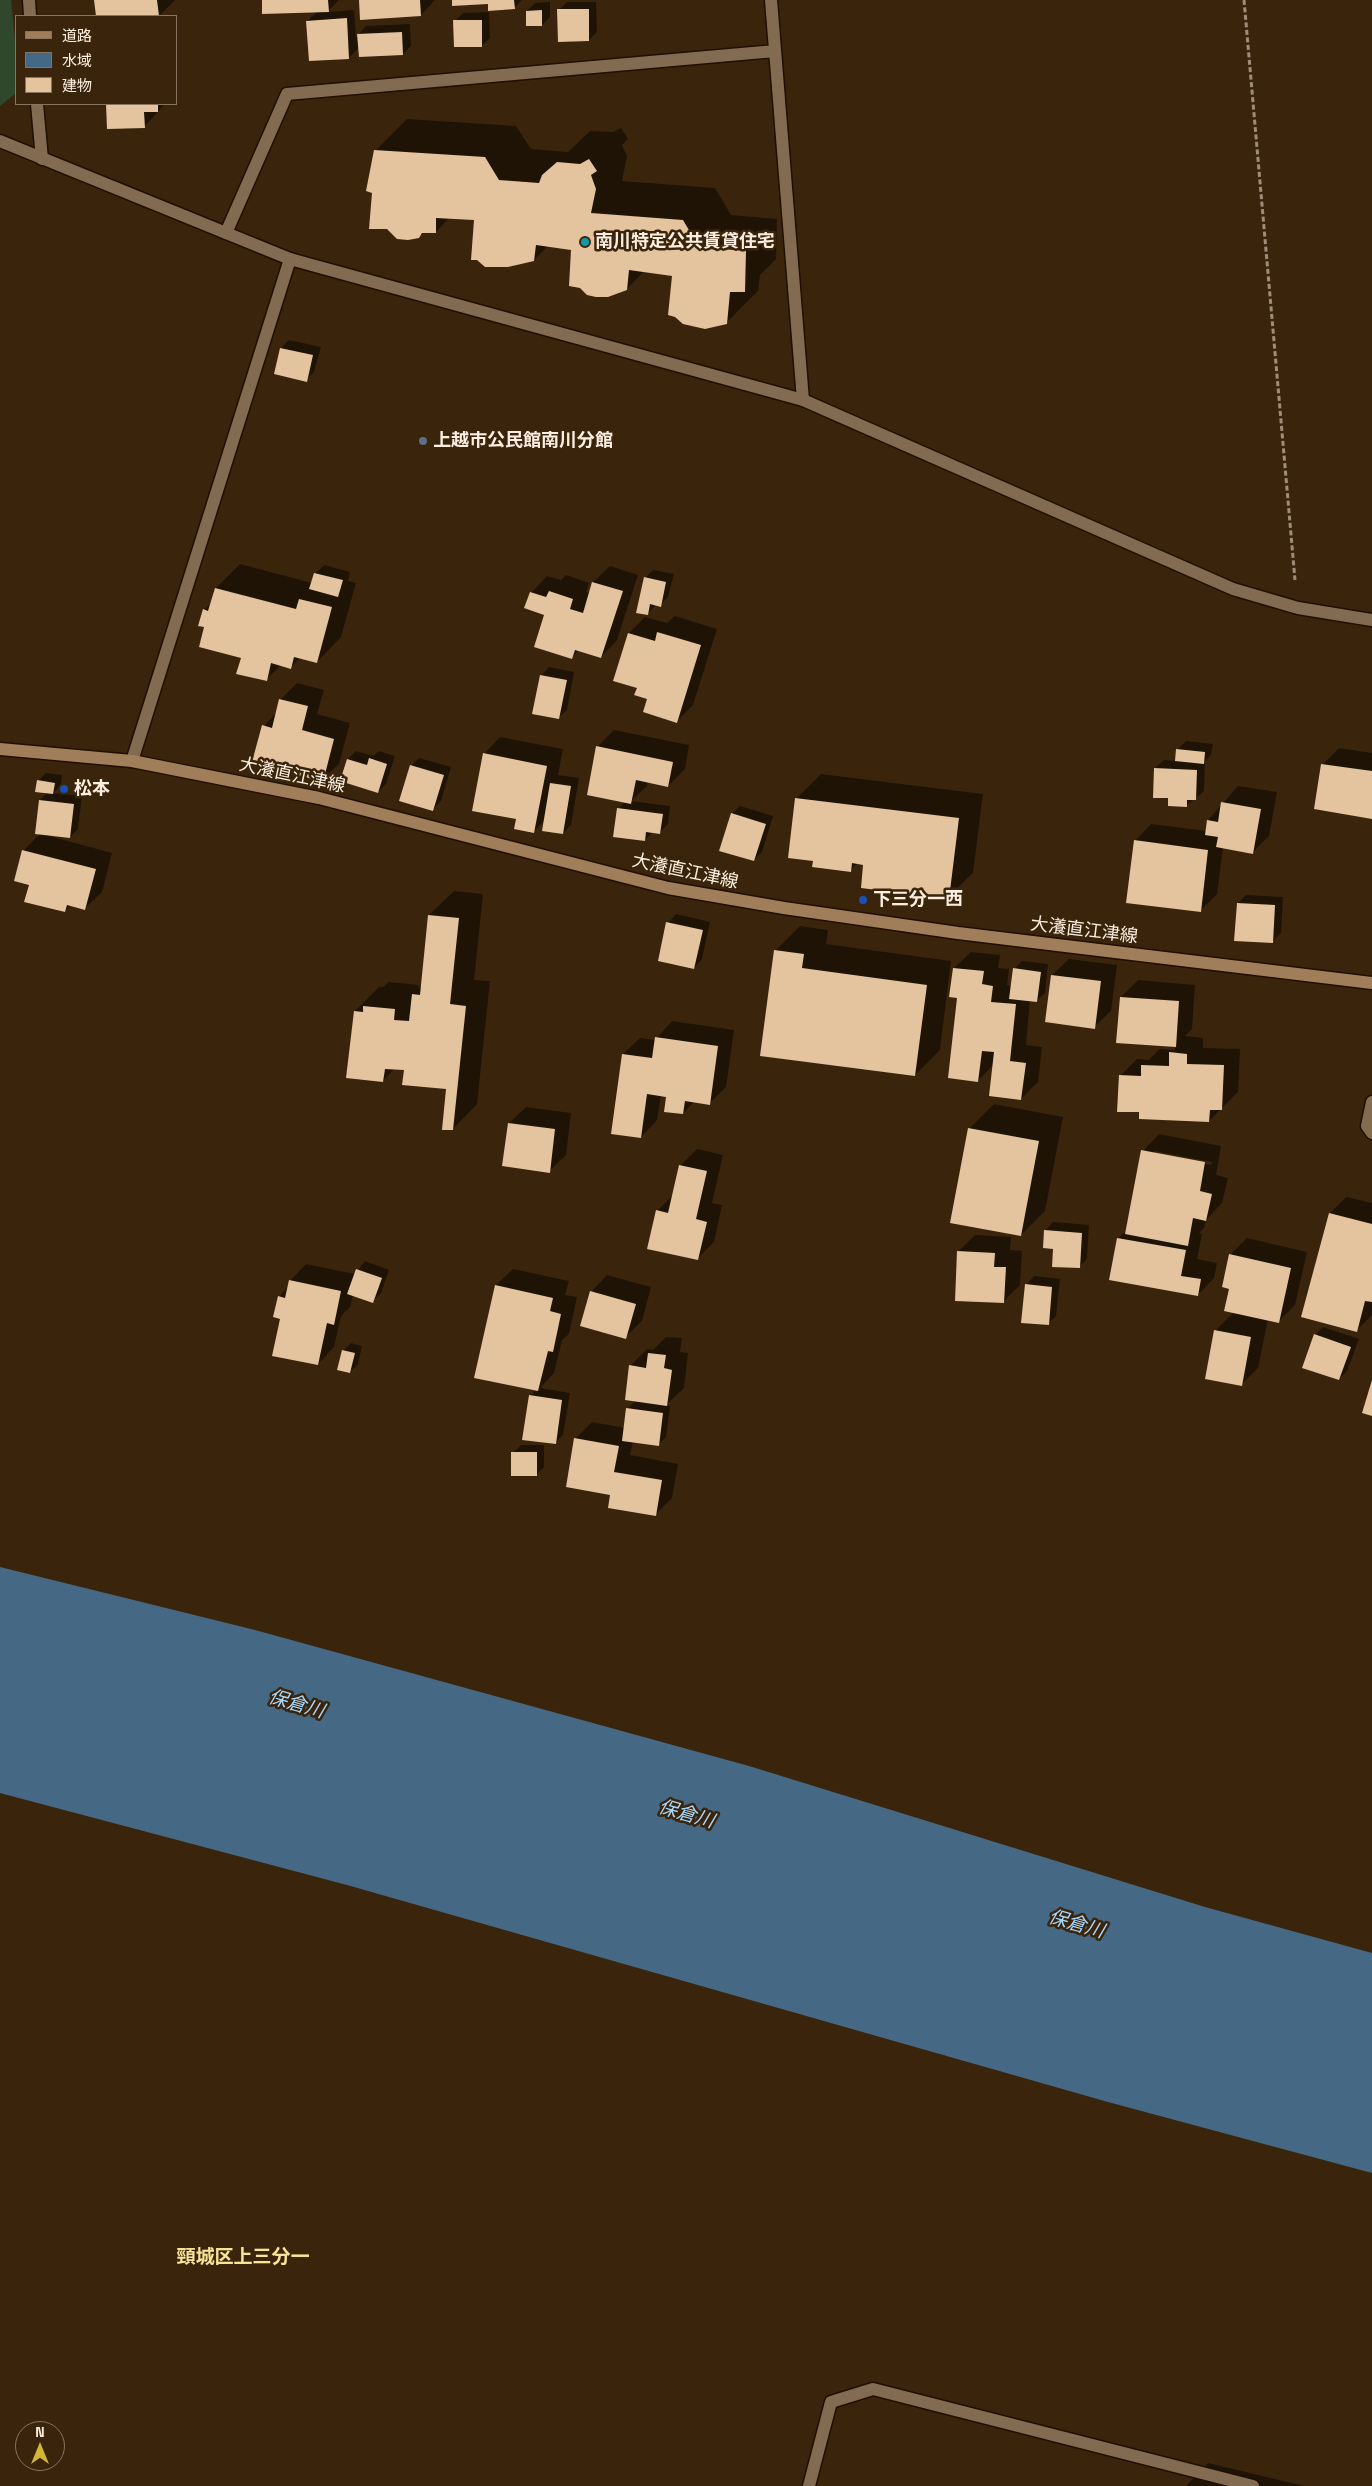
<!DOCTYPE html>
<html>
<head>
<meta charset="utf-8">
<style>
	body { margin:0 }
	#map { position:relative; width:1372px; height:2486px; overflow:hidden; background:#3a250c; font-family:"Space Grotesk","Noto Sans JP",sans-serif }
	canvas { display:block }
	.legend { position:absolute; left:15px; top:15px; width:162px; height:90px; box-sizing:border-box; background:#3a250c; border:1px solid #887561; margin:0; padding:6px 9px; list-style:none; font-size:15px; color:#fceee0 }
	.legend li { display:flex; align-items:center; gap:10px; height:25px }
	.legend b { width:25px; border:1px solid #887561 }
	.north { position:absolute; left:15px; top:2421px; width:50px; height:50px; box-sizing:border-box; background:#3a250c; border:1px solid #887561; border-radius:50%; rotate:0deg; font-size:14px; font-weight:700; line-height:20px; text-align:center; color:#fceee0 }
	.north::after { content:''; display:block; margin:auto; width:18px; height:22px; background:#d3b635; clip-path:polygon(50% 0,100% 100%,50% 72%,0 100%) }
</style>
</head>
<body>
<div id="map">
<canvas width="1372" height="2486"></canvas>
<ul class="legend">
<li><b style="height:6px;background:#a17e5a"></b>道路</li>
<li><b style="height:14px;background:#456985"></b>水域</li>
<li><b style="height:14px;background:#e4c39f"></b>建物</li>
</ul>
<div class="north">N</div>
</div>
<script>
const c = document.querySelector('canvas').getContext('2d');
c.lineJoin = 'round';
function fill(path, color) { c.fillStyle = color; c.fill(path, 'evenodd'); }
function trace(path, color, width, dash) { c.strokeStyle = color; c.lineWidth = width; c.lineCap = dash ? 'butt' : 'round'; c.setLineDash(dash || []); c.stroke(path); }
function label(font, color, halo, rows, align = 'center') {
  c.font = font + ' "Space Grotesk","Noto Sans JP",sans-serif'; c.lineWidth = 5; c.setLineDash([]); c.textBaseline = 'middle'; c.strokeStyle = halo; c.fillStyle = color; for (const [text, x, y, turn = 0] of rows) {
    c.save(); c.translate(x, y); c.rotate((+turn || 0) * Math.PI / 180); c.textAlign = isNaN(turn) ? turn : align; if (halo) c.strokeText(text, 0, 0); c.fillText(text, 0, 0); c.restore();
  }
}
fill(new Path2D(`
	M 0,0 L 11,0 L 16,50 L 16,93 L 0,106 Z`), '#2f472a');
fill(new Path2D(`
	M 0,1567 L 255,1630 L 749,1766 L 1205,1907 L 1372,1953 L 1372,2173 L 1108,2102 L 347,1885 L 0,1793 Z`), '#456985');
fill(new Path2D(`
	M 96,0 L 175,0 L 159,16 L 98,16 Z
	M 263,0 L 339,0 L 327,12 L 354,10 L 356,37 L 366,26 L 410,24 L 411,46 L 403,54 L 359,47 L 349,58 L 307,21 L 318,11 Z
	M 360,0 L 435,0 L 421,15 Z
	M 453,0 L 522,0 L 514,8 L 489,2 Z
	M 550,2 L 550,17 L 542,25 L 527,11 L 535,3 Z
	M 567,2 L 596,2 L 597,32 L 589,40 L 559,10 Z
	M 489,12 L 490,38 L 482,46 L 455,21 L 463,13 Z
	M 107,104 L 165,104 L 144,127 L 108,128 Z
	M 407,119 L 516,126 L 531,149 L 568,152 L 590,131 L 613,132 L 621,128 L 628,139 L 622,145 L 627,156 L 622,181 L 715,188 L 731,215 L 777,219 L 776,259 L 760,275 L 758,291 L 726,323 L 673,274 L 644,271 L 627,289 L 572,249 L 548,246 L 534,260 L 476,219 L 450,217 L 436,232 L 424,232 L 418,237 L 375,151 Z
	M 289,340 L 321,347 L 314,372 L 306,380 L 281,348 Z
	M 240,564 L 312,583 L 316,573 L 324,565 L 350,572 L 348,581 L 356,583 L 341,637 L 317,662 L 301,657 L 291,667 L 281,665 L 266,680 L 206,626 L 204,610 L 212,602 L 216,588 Z
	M 610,566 L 638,575 L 617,640 L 601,657 L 579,650 L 572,657 L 531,593 L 547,576 L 561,580 L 566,575 L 589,583 L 586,592 L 590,593 L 593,582 Z
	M 653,570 L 674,574 L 668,597 L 660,605 L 656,604 L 648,614 L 645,578 Z
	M 675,616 L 717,629 L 693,705 L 677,721 L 639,687 L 615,680 L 629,633 L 645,617 L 667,623 Z
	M 549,667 L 574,672 L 567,710 L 558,718 L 541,676 Z
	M 297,683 L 324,690 L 317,714 L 350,723 L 339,764 L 322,780 L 264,726 L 277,712 L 281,699 Z
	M 614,730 L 689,745 L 685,769 L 668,786 L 648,782 L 647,786 L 631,801 L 670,806 L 668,824 L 660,832 L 653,832 L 645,840 L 618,809 L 626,801 L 597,747 Z
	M 500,737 L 563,749 L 558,775 L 579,778 L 571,825 L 563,833 L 545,820 L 533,832 L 518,818 L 484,754 Z
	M 1186,741 L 1213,744 L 1211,755 L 1205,761 L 1204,791 L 1186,806 L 1169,797 L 1155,768 L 1164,760 L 1177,761 L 1178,749 Z
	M 1339,748 L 1372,753 L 1372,817 L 1323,764 Z
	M 356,751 L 373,756 L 379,751 L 395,756 L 386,784 L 378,792 L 342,780 L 348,759 Z
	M 419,758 L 451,767 L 441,801 L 433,809 L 411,766 Z
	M 46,773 L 62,775 L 61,785 L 53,793 L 82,796 L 78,829 L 70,837 L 49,836 L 112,853 L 102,892 L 85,908 L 71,905 L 65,911 L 30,884 L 23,851 L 40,834 L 40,800 L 48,792 L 38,781 Z
	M 821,774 L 983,794 L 973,873 L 948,897 L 865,864 L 858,863 L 850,870 L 814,860 L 796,799 Z
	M 1238,786 L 1277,792 L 1269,836 L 1253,852 L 1223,847 L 1217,894 L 1200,911 L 1135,841 L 1151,824 L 1207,831 L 1208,820 Z
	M 740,806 L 773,816 L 762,852 L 754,860 L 732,814 Z
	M 454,891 L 483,894 L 474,980 L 490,981 L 477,1104 L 453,1129 L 447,1088 L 405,1069 L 395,1068 L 383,1081 L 355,1011 L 379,987 L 383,987 L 389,982 L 419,985 L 418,989 L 422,985 L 429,915 Z
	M 1246,895 L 1283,897 L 1281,933 L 1273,941 L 1238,903 Z
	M 676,914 L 710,922 L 702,959 L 694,968 L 668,923 Z
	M 800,926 L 828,930 L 826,944 L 951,961 L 940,1050 L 915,1075 L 775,951 Z
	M 971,952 L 1000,955 L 998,968 L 1009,969 L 1007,985 L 1012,986 L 1014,969 L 1022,961 L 1048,964 L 1045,993 L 1036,1001 L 1030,1000 L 1026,1045 L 1042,1047 L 1038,1082 L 1021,1099 L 993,1065 L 978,1081 L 958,997 L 954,968 Z
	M 1069,959 L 1117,965 L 1111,1011 L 1094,1027 L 1052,975 Z
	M 1138,980 L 1195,985 L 1192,1029 L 1185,1036 L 1203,1038 L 1203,1048 L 1240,1049 L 1238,1092 L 1209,1121 L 1141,1111 L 1120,1076 L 1137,1059 L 1149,1060 L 1159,1049 L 1174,1050 L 1177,1046 L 1117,1042 L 1121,997 Z
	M 672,1021 L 734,1030 L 726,1087 L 709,1104 L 694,1102 L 683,1113 L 668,1096 L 661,1095 L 657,1120 L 641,1137 L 623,1054 L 640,1038 L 655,1040 Z
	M 994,1104 L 1063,1117 L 1045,1211 L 1021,1235 L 969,1129 Z
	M 526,1107 L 571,1113 L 566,1155 L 549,1171 L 509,1123 Z
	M 1159,1134 L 1221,1146 L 1216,1175 L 1228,1178 L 1222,1203 L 1206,1220 L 1204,1228 L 1199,1233 L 1202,1234 L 1197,1259 L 1217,1263 L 1214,1278 L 1198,1295 L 1118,1238 L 1127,1230 L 1143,1151 ZM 1154,1151 L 1212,1162 L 1211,1165 L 1154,1154 Z
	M 697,1149 L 723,1155 L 712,1203 L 722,1205 L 714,1242 L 697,1259 L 657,1211 L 674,1194 L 680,1166 Z
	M 1346,1197 L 1372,1203 L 1372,1315 L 1357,1330 L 1330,1213 Z
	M 1053,1222 L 1089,1225 L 1087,1259 L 1079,1267 L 1054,1247 L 1045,1231 Z
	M 975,1235 L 1011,1237 L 1010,1250 L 1022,1251 L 1020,1285 L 1003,1302 L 958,1252 Z
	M 1247,1238 L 1307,1252 L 1295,1305 L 1278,1322 L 1268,1319 L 1258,1368 L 1242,1384 L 1207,1378 L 1216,1330 L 1234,1312 L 1230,1288 L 1230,1255 Z
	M 365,1261 L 389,1270 L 381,1293 L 373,1301 L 353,1295 L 350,1307 L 341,1316 L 334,1347 L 318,1364 L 281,1318 L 279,1297 L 288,1287 L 290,1281 L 306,1264 L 355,1274 Z
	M 513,1269 L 569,1281 L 565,1295 L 577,1297 L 569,1334 L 562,1340 L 554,1373 L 540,1388 L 570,1393 L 563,1435 L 555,1443 L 530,1396 L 536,1390 L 496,1285 Z
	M 607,1275 L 651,1287 L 642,1321 L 625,1337 L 591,1292 Z
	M 1034,1276 L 1060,1279 L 1056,1316 L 1048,1324 L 1026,1285 Z
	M 1323,1327 L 1359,1339 L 1347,1371 L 1339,1379 L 1315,1335 Z
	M 666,1337 L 682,1338 L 680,1352 L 688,1353 L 684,1388 L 666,1405 L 670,1406 L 666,1437 L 658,1445 L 633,1441 L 630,1455 L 678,1464 L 672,1498 L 655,1515 L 612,1494 L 575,1439 L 592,1422 L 625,1428 L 627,1409 L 636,1400 L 630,1366 L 647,1349 L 653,1350 Z
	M 351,1343 L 362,1346 L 358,1364 L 350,1372 L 343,1351 Z
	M 521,1445 L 544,1445 L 544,1467 L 536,1475 L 513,1453 Z
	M 1208,2463 L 1304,2486 L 1186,2486 Z`), '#0007');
fill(new Path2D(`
	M 94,0 L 157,0 L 159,16 L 96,16 Z
	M 262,0 L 328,0 L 329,12 L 262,14 Z
	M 359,0 L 420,0 L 421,16 L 360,20 Z
	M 452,0 L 514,0 L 515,9 L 488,11 L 488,4 L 452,6 Z
	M 557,9 L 589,9 L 589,41 L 558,42 Z
	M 542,10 L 542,26 L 526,26 L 526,11 Z
	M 347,18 L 349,59 L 309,61 L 306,21 Z
	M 453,20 L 482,20 L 482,47 L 454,47 Z
	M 402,32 L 403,55 L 359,57 L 357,34 Z
	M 106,104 L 158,104 L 158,112 L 144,112 L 145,128 L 107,129 Z
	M 374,150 L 485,157 L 499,180 L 539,183 L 542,175 L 557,162 L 580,164 L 589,159 L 597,171 L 591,175 L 596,189 L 591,213 L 683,220 L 699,247 L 746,251 L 745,292 L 730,292 L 727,324 L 705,329 L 683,324 L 675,317 L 668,315 L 672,276 L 629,270 L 627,290 L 608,297 L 596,297 L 587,295 L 580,288 L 569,286 L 571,250 L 536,245 L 534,261 L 508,267 L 485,267 L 477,260 L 471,260 L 474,220 L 436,218 L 436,233 L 422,233 L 419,238 L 408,240 L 397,239 L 387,229 L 369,229 L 372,193 L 366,191 Z
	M 280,348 L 313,355 L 307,382 L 274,374 Z
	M 314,573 L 343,580 L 338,597 L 309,589 Z
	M 644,577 L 666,582 L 661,607 L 650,604 L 648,615 L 636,613 Z
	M 592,582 L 623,591 L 601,658 L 575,650 L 572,659 L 534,647 L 544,615 L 524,608 L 530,592 L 546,597 L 549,591 L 573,599 L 570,609 L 583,613 Z
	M 215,588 L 296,609 L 299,599 L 332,607 L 317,663 L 294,657 L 291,669 L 271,663 L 267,681 L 236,674 L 241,658 L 199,647 L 204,627 L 198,626 L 203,609 L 208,611 Z
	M 657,632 L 701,645 L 677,723 L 643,712 L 647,699 L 634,695 L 637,688 L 613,681 L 628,633 L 655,641 Z
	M 540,675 L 567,680 L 559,719 L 532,714 Z
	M 279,699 L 308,706 L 302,730 L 334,739 L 323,782 L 252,762 L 262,725 L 272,728 Z
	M 596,746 L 673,762 L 668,787 L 636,780 L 631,804 L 587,795 Z
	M 1176,749 L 1205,752 L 1204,764 L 1175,761 Z
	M 483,753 L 547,766 L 534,833 L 514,829 L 516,819 L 472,811 Z
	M 369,758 L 387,764 L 378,793 L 340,781 L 347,759 L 367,765 Z
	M 1321,764 L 1372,771 L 1372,819 L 1314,809 Z
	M 410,765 L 444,775 L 433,811 L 399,801 Z
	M 1154,768 L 1197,770 L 1196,800 L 1187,800 L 1187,807 L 1168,806 L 1168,798 L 1153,798 Z
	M 37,780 L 55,783 L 53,794 L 35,792 Z
	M 550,783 L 571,786 L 563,834 L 542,831 Z
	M 795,798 L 959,818 L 949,899 L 861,888 L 863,865 L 852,863 L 851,872 L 812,867 L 813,861 L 788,858 Z
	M 39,800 L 74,804 L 70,838 L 35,834 Z
	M 1221,802 L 1261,809 L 1253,854 L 1216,847 L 1218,837 L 1205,835 L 1207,820 L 1218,822 Z
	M 617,808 L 663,814 L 660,834 L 646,832 L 645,841 L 613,837 Z
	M 731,813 L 766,824 L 754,861 L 719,851 Z
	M 1134,840 L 1208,850 L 1201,912 L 1126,903 Z
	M 22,850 L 96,869 L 85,910 L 67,905 L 65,912 L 24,902 L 29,885 L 14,881 Z
	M 1237,903 L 1275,905 L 1273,943 L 1234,941 Z
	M 428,915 L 459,918 L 450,1004 L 466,1006 L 453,1130 L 442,1130 L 446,1089 L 402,1085 L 404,1070 L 385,1069 L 383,1082 L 346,1078 L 354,1011 L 363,1012 L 363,1006 L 395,1009 L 394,1020 L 409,1021 L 412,994 L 420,995 Z
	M 666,922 L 703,930 L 694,969 L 658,961 Z
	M 774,950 L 804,954 L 802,968 L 927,985 L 915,1076 L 760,1056 Z
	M 953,968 L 984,971 L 982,984 L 993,986 L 991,1002 L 1016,1004 L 1010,1061 L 1026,1063 L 1021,1100 L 989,1096 L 994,1052 L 982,1051 L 978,1082 L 948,1078 L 957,998 L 949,997 Z
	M 1013,968 L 1041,972 L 1037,1002 L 1009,999 Z
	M 1051,975 L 1101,981 L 1095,1029 L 1045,1022 Z
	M 1120,997 L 1179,1001 L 1176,1047 L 1116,1043 Z
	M 655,1037 L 718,1046 L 710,1105 L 685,1101 L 683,1114 L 664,1112 L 666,1097 L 647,1094 L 641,1138 L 611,1134 L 622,1054 L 652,1058 Z
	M 1169,1052 L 1187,1054 L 1187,1064 L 1224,1065 L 1222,1110 L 1210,1110 L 1209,1122 L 1139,1119 L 1139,1112 L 1117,1112 L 1119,1075 L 1141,1076 L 1141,1065 L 1169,1066 Z
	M 508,1123 L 555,1129 L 550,1173 L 502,1166 Z
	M 968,1128 L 1039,1141 L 1021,1236 L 950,1223 Z
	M 1141,1150 L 1205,1162 L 1200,1191 L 1212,1194 L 1206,1221 L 1193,1218 L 1188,1246 L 1125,1234 Z
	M 679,1165 L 707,1171 L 696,1219 L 707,1222 L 698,1260 L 647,1249 L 656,1210 L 668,1213 Z
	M 1329,1213 L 1372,1224 L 1372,1302 L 1365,1301 L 1357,1332 L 1301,1317 Z
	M 1044,1230 L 1082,1233 L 1080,1268 L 1052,1267 L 1053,1249 L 1043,1248 Z
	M 1117,1238 L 1186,1250 L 1181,1276 L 1201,1279 L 1198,1296 L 1109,1280 Z
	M 957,1251 L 995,1253 L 994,1267 L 1006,1267 L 1004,1303 L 955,1301 Z
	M 1229,1254 L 1291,1268 L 1279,1323 L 1224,1311 L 1229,1289 L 1222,1287 Z
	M 356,1269 L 382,1278 L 373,1303 L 347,1294 Z
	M 289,1280 L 341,1291 L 334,1325 L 327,1323 L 318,1365 L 272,1356 L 280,1319 L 273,1317 L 278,1296 L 285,1298 Z
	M 1025,1284 L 1052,1287 L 1049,1325 L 1021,1323 Z
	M 495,1285 L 553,1298 L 550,1311 L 561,1314 L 553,1352 L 548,1351 L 538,1391 L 474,1378 Z
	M 590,1291 L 636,1304 L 626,1339 L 580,1326 Z
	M 1214,1330 L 1251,1337 L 1242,1386 L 1205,1379 Z
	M 1314,1334 L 1351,1347 L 1339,1380 L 1302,1368 Z
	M 342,1350 L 355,1353 L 350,1373 L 337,1370 Z
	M 648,1353 L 666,1355 L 664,1368 L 672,1370 L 667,1406 L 625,1400 L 629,1365 L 646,1368 Z
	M 1372,1380 L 1372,1416 L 1362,1413 Z
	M 529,1395 L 562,1400 L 556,1444 L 522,1440 Z
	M 626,1408 L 663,1413 L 659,1446 L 622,1441 Z
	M 574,1438 L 619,1446 L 614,1472 L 662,1480 L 656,1516 L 608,1508 L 610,1495 L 566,1487 Z
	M 511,1452 L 537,1452 L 537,1476 L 511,1476 Z`), '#e4c39f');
const minor = new Path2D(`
	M 29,0 L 30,16
	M 771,0 L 803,400
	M 37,104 L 42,159
	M 226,233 L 287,94 L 775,51
	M 132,761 L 290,259
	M 1372,1102 L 1367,1126 L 1372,1133
	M 809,2486 L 831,2402 L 873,2389 L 1253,2486`);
const tertiary = new Path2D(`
	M 0,141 L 290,259 L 803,400 L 1233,589 L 1298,608 L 1372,620`);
const secondary = new Path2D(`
	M 0,749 L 132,761 L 319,798 L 668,888 L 784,908 L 958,933 L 1372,983`);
trace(minor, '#210e00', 15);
trace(tertiary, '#210e00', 15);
trace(secondary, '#210e00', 15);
trace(new Path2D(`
	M 1244,0 L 1295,580`), '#9f8d7a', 3, [5, 2.5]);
trace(minor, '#836b51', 12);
trace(tertiary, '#836b51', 12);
trace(secondary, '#a17e5a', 12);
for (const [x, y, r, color] of [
	[585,242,5,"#0f9aa8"],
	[423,441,5,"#5c6f8a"],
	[64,789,5,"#1a4fb4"],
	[863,900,5,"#1a4fb4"]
]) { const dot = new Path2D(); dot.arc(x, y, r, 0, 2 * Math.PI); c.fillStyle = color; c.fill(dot); trace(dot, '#3a250c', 2); }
label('bold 18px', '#fceee0', '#3a250c', [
	["南川特定公共賃貸住宅",595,242],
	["上越市公民館南川分館",433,441],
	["松本",74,789],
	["下三分一西",873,900]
], 'left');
label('18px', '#fceee0', '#3a250c', [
	["大瀁直江津線",292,776,12],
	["大瀁直江津線",685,872,12],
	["大瀁直江津線",1084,931,7]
]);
label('italic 19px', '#a7d8fd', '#3a250c', [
	["保倉川",296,1705,16],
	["保倉川",686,1815,16],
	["保倉川",1076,1925,16]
]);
label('bold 19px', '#f8e496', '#3a250c', [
	["頸城区上三分一",243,2258]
]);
</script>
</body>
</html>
